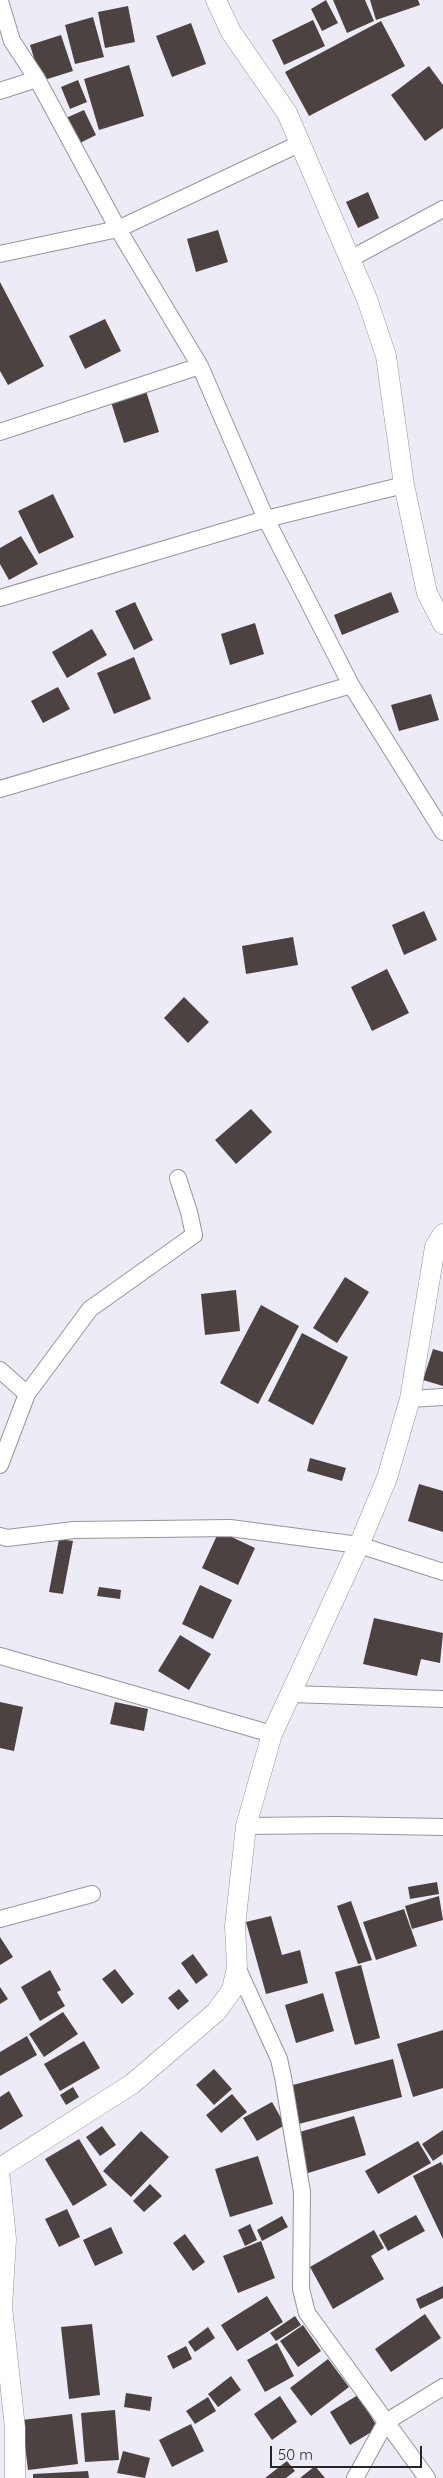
<!DOCTYPE html>
<html>
<head>
<meta charset="utf-8">
<style>
	body { margin:0 }
	#map { position:relative; width:443px; height:2478px; overflow:hidden; background:#edebf5; font-family:Quicksand,sans-serif }
	canvas { display:block }
	.scale { position:absolute; left:270px; top:2446px; width:152px; height:22px; box-sizing:border-box; border:2px solid #262529; border-top:0; padding-left:6px; font-size:15px; line-height:18px; white-space:nowrap; color:#262529; -webkit-text-stroke:4px #edebf5; paint-order:stroke }
</style>
</head>
<body>
<div id="map">
<canvas width="443" height="2478"></canvas>
<div class="scale">50 m</div>
</div>
<script>
const c = document.querySelector('canvas').getContext('2d');
c.lineJoin = 'round';
function fill(path, color) { c.fillStyle = color; c.fill(path, 'evenodd'); }
function trace(path, color, width, dash) { c.strokeStyle = color; c.lineWidth = width; c.lineCap = dash ? 'butt' : 'round'; c.setLineDash(dash || []); c.stroke(path); }
fill(new Path2D(`
	M 326,0 L 338,23 L 322,31 L 311,9 Z
	M 333,0 L 365,0 L 374,21 L 347,33 Z
	M 370,0 L 418,0 L 420,5 L 376,20 Z
	M 128,6 L 135,42 L 105,48 L 98,12 Z
	M 93,17 L 104,57 L 75,64 L 65,25 Z
	M 313,20 L 325,46 L 284,65 L 272,40 Z
	M 381,21 L 405,66 L 309,116 L 285,72 Z
	M 191,23 L 206,64 L 172,77 L 156,36 Z
	M 61,35 L 73,71 L 41,81 L 30,45 Z
	M 129,65 L 144,116 L 99,130 L 84,79 Z
	M 429,66 L 443,85 L 443,128 L 425,141 L 391,95 Z
	M 78,80 L 87,102 L 70,109 L 61,87 Z
	M 84,110 L 96,135 L 70,148 L 57,122 Z
	M 368,192 L 379,218 L 358,228 L 346,202 Z
	M 218,230 L 228,262 L 196,272 L 187,239 Z
	M 0,282 L 44,366 L 8,385 L 0,371 Z
	M 105,319 L 121,351 L 85,369 L 69,336 Z
	M 146,391 L 159,432 L 124,443 L 111,402 Z
	M 53,494 L 74,537 L 39,554 L 18,511 Z
	M 21,536 L 38,564 L 9,580 L 0,564 L 0,548 Z
	M 391,592 L 399,612 L 342,635 L 334,615 Z
	M 135,602 L 153,640 L 134,650 L 115,611 Z
	M 255,623 L 264,654 L 230,665 L 221,634 Z
	M 92,629 L 107,655 L 67,678 L 52,652 Z
	M 134,657 L 151,699 L 114,714 L 97,673 Z
	M 58,687 L 70,709 L 43,723 L 31,701 Z
	M 431,694 L 439,720 L 399,731 L 391,705 Z
	M 424,911 L 437,940 L 404,955 L 392,925 Z
	M 293,937 L 298,965 L 246,974 L 242,946 Z
	M 387,969 L 409,1013 L 372,1031 L 351,987 Z
	M 184,997 L 209,1022 L 188,1043 L 164,1018 Z
	M 251,1109 L 272,1132 L 236,1164 L 215,1140 Z
	M 345,1277 L 369,1292 L 337,1343 L 313,1328 Z
	M 236,1290 L 240,1331 L 205,1335 L 201,1294 Z
	M 261,1305 L 299,1326 L 258,1404 L 220,1383 Z
	M 302,1333 L 348,1357 L 313,1425 L 268,1401 Z
	M 433,1349 L 443,1352 L 443,1386 L 423,1380 Z
	M 310,1458 L 346,1468 L 342,1481 L 307,1471 Z
	M 419,1484 L 443,1491 L 443,1532 L 408,1521 Z
	M 219,1531 L 255,1548 L 238,1585 L 202,1568 Z
	M 59,1539 L 73,1541 L 63,1594 L 49,1592 Z
	M 200,1585 L 232,1600 L 213,1639 L 182,1624 Z
	M 99,1587 L 121,1590 L 120,1599 L 97,1596 Z
	M 374,1618 L 443,1633 L 440,1663 L 421,1659 L 417,1676 L 363,1664 Z
	M 180,1635 L 211,1654 L 189,1690 L 158,1671 Z
	M 0,1702 L 23,1707 L 14,1751 L 0,1748 Z
	M 115,1702 L 148,1709 L 144,1731 L 110,1724 Z
	M 437,1882 L 439,1894 L 410,1899 L 408,1887 Z
	M 439,1896 L 443,1920 L 412,1929 L 405,1906 Z
	M 351,1901 L 372,1960 L 358,1964 L 337,1906 Z
	M 404,1909 L 417,1946 L 376,1960 L 363,1922 Z
	M 271,1916 L 282,1955 L 300,1950 L 308,1983 L 266,1994 L 246,1922 Z
	M 0,1937 L 13,1957 L 0,1965 Z
	M 193,1954 L 208,1975 L 196,1984 L 181,1963 Z
	M 361,1965 L 380,2038 L 355,2045 L 335,1972 Z
	M 115,1969 L 134,1994 L 122,2004 L 102,1979 Z
	M 50,1970 L 61,1990 L 57,1992 L 65,2006 L 40,2021 L 21,1987 Z
	M 0,1987 L 8,1999 L 0,2004 Z
	M 179,1989 L 189,2001 L 178,2010 L 168,1998 Z
	M 323,1993 L 334,2031 L 296,2043 L 285,2005 Z
	M 63,2012 L 78,2034 L 44,2057 L 29,2034 Z
	M 443,2030 L 443,2088 L 413,2097 L 397,2044 Z
	M 27,2036 L 37,2055 L 0,2076 L 0,2052 Z
	M 84,2041 L 100,2068 L 60,2091 L 44,2064 Z
	M 393,2059 L 402,2097 L 295,2125 L 285,2087 Z
	M 214,2069 L 232,2089 L 214,2105 L 196,2085 Z
	M 73,2087 L 79,2097 L 66,2105 L 60,2095 Z
	M 9,2091 L 23,2116 L 0,2130 L 0,2097 Z
	M 232,2094 L 247,2112 L 221,2133 L 206,2115 Z
	M 272,2102 L 285,2125 L 257,2141 L 243,2118 Z
	M 354,2116 L 366,2155 L 305,2174 L 293,2134 Z
	M 102,2126 L 116,2145 L 100,2156 L 86,2137 Z
	M 443,2130 L 443,2154 L 433,2161 L 422,2144 Z
	M 141,2131 L 169,2157 L 131,2197 L 103,2171 Z
	M 79,2139 L 107,2185 L 73,2206 L 45,2159 Z
	M 418,2141 L 431,2163 L 378,2194 L 365,2171 Z
	M 258,2156 L 273,2204 L 230,2217 L 215,2169 Z
	M 441,2162 L 443,2166 L 443,2239 L 413,2176 Z
	M 150,2184 L 162,2196 L 144,2212 L 133,2201 Z
	M 67,2209 L 80,2237 L 59,2247 L 45,2219 Z
	M 416,2215 L 425,2231 L 388,2251 L 379,2235 Z
	M 282,2216 L 288,2227 L 262,2241 L 257,2230 Z
	M 250,2224 L 257,2240 L 245,2246 L 238,2230 Z
	M 111,2227 L 123,2253 L 95,2266 L 83,2240 Z
	M 374,2230 L 384,2248 L 371,2256 L 384,2279 L 333,2309 L 310,2267 Z
	M 185,2234 L 205,2262 L 193,2271 L 173,2243 Z
	M 261,2241 L 275,2278 L 238,2293 L 223,2256 Z
	M 443,2286 L 443,2298 L 420,2309 L 416,2299 Z
	M 267,2296 L 283,2322 L 237,2351 L 221,2325 Z
	M 425,2314 L 441,2338 L 391,2372 L 375,2349 Z
	M 295,2316 L 301,2325 L 276,2341 L 270,2333 Z
	M 92,2324 L 100,2395 L 69,2399 L 61,2327 Z
	M 303,2325 L 321,2351 L 298,2367 L 280,2341 Z
	M 208,2327 L 215,2338 L 195,2352 L 188,2342 Z
	M 277,2343 L 294,2376 L 265,2392 L 247,2360 Z
	M 186,2346 L 192,2359 L 173,2369 L 167,2356 Z
	M 328,2359 L 349,2387 L 311,2416 L 290,2388 Z
	M 231,2376 L 241,2390 L 218,2407 L 208,2394 Z
	M 126,2393 L 152,2397 L 150,2411 L 124,2407 Z
	M 358,2395 L 378,2428 L 350,2445 L 330,2412 Z
	M 280,2396 L 297,2422 L 272,2440 L 254,2414 Z
	M 208,2397 L 216,2411 L 195,2424 L 186,2411 Z
	M 115,2410 L 119,2460 L 85,2462 L 81,2413 Z
	M 72,2414 L 78,2464 L 28,2470 L 22,2420 Z
	M 191,2424 L 204,2451 L 172,2467 L 159,2440 Z
	M 123,2451 L 150,2458 L 145,2478 L 117,2473 Z
	M 287,2461 L 295,2471 L 286,2478 L 265,2478 Z
	M 315,2466 L 325,2478 L 300,2478 Z
	M 88,2471 L 89,2478 L 33,2478 L 33,2474 Z`), '#4b4241');
const minor = new Path2D(`
	M 0,1 L 12,41 L 37,79 L 118,229 L 200,366 L 266,519 L 351,685 L 443,832
	M 0,91 L 37,79
	M 0,254 L 118,229 L 301,143
	M 350,259 L 443,209
	M 0,432 L 200,366
	M 0,598 L 266,519 L 404,485
	M 0,789 L 351,685
	M 0,1370 L 27,1394 L 0,1465
	M 27,1394 L 90,1309 L 194,1235 L 189,1212 L 178,1178
	M 410,1399 L 443,1397
	M 0,1536 L 7,1538 L 74,1530 L 230,1528 L 359,1545 L 443,1572
	M 0,1656 L 272,1734
	M 291,1694 L 443,1699
	M 246,1826 L 338,1825 L 443,1827
	M 0,1919 L 92,1894
	M 237,1967 L 279,2059 L 283,2077 L 302,2192 L 301,2289 L 307,2313 L 427,2478
	M 355,2478 L 386,2422 L 443,2387`);
const tertiary = new Path2D(`
	M 216,0 L 231,32 L 287,113 L 367,299 L 386,356 L 404,485 L 427,593 L 443,624
	M 0,2168 L 132,2084 L 216,2012 L 232,1990 L 237,1967 L 235,1926 L 246,1826 L 272,1734 L 359,1545 L 387,1478 L 410,1399 L 435,1247 L 443,1234
	M 0,2179 L 6,2239 L 2,2307 L 15,2428 L 15,2478`);
trace(minor, '#96949d', 18);
trace(tertiary, '#96949d', 21);
trace(minor, '#fff', 16);
trace(tertiary, '#fff', 20);
</script>
</body>
</html>
